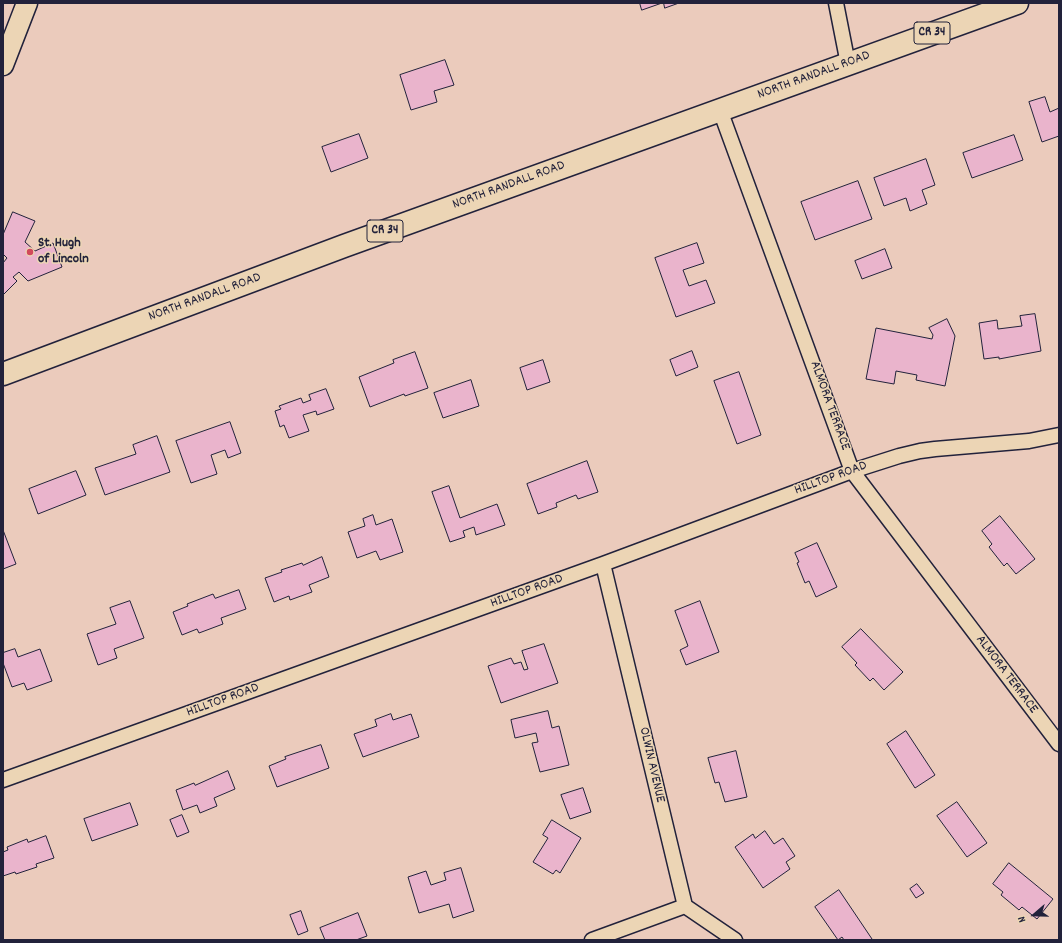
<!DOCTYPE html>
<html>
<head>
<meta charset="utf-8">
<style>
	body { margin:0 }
	#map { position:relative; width:1062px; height:943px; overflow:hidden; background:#ebcbbc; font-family:Dekko,sans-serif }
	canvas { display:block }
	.frame { position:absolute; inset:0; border:4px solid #22223b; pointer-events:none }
	.north { position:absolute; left:1014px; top:895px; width:40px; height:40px; -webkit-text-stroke:3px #ecd5b5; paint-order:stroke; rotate:250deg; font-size:11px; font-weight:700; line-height:16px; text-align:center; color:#22223b }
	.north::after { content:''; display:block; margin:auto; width:14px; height:18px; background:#22223b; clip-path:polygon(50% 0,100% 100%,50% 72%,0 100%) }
</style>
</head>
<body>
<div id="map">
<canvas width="1062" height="943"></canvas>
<div class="frame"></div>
<div class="north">N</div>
</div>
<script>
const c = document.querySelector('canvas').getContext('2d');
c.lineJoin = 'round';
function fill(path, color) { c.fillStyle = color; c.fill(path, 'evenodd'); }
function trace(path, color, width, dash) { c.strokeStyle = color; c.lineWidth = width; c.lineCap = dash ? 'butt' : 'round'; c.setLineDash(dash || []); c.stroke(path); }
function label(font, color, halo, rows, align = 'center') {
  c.font = font + ' Dekko,sans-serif'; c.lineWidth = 3; c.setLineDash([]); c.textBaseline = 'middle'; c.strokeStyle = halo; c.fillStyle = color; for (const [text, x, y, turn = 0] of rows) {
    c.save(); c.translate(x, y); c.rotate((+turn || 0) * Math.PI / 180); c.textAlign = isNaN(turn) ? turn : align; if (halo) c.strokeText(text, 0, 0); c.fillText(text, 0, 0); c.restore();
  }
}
const building = new Path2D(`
	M 640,3 L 662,3 L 642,10 Z
	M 664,3 L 679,3 L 665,8 Z
	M 445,60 L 454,85 L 434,91 L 437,102 L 411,110 L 400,75 Z
	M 1045,97 L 1050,112 L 1059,108 L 1059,136 L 1042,142 L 1029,102 Z
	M 359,134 L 368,158 L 331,172 L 322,147 Z
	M 1014,135 L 1023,160 L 972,178 L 963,153 Z
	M 926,159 L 935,185 L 922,190 L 927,204 L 910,211 L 906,198 L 884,206 L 874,178 Z
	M 858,181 L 872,219 L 815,240 L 801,202 Z
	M 13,212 L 35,221 L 25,242 L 35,251 L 53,243 L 62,267 L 28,281 L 19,272 L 13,277 L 17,281 L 3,295 L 3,263 L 7,258 L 3,254 L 3,235 Z
	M 697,243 L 704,263 L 683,270 L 689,286 L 706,280 L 715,303 L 676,317 L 655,258 Z
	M 885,249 L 892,268 L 862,279 L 855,261 Z
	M 1035,314 L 1041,351 L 999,359 L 999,357 L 984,359 L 979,323 L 997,320 L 998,329 L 1022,326 L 1020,316 Z
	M 947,319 L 955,336 L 945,386 L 916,380 L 917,375 L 896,371 L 894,384 L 866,379 L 876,328 L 932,339 L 933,335 L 929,328 Z
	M 692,351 L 698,367 L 676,376 L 670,360 Z
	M 415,352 L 428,388 L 405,396 L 404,394 L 370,407 L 359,377 L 394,363 L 393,360 Z
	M 543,360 L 550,382 L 527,390 L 520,368 Z
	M 739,372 L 761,435 L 737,444 L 714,381 Z
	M 471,380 L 479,406 L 443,418 L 434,393 Z
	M 326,389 L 334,409 L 317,415 L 316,411 L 303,415 L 309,431 L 289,438 L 284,425 L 280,427 L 275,411 L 281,409 L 279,406 L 301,398 L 303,403 L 311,400 L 309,395 Z
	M 230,422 L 241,453 L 228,458 L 225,450 L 211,455 L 217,474 L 191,483 L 176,441 Z
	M 157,436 L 170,472 L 105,495 L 95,468 L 136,454 L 133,445 Z
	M 587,461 L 598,492 L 578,499 L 576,495 L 556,503 L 557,507 L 538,514 L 527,484 Z
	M 76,471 L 86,495 L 38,514 L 29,489 Z
	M 449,486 L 460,518 L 497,504 L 505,525 L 476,535 L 474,527 L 463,531 L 465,537 L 450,542 L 432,492 Z
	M 373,515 L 376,525 L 392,519 L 403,552 L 380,560 L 376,551 L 357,558 L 348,532 L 365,526 L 363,519 Z
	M 1000,516 L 1035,559 L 1016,574 L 1007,563 L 1004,566 L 989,547 L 992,544 L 982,531 Z
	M 3,530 L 16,564 L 3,569 Z
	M 817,543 L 837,587 L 816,597 L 809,581 L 805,583 L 797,563 L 799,562 L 795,553 Z
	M 322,557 L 329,577 L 309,585 L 312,592 L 290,600 L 289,596 L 274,602 L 265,578 L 282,572 L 281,570 L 302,563 L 303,565 Z
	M 239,590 L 246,609 L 221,618 L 223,624 L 199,633 L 197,629 L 182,635 L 173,612 L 188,606 L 187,604 L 213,594 L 215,598 Z
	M 130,601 L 144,638 L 114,649 L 117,658 L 98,665 L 87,634 L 116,624 L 110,608 Z
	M 700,601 L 719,652 L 686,665 L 680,650 L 688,646 L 675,611 Z
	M 861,629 L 903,672 L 884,690 L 873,678 L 870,681 L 855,665 L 857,663 L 842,647 Z
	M 544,644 L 558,683 L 501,703 L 488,666 L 511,658 L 514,664 L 521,662 L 524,670 L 528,669 L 522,651 Z
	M 15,649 L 18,657 L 40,649 L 52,681 L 27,690 L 24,683 L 12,687 L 3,663 L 3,653 Z
	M 548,711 L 552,728 L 559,726 L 569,765 L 540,772 L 532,743 L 538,742 L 536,733 L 515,738 L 511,720 Z
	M 391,714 L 393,720 L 411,714 L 419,737 L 363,757 L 354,734 L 377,726 L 375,720 Z
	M 906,731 L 935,775 L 915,788 L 887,744 Z
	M 321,745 L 329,768 L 277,787 L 269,766 L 286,759 L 285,757 Z
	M 736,751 L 747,797 L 725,802 L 719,782 L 715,783 L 708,758 Z
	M 228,771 L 235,789 L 214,798 L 217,806 L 200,813 L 197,805 L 183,810 L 176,790 L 194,783 L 195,785 Z
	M 583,788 L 591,812 L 570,819 L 561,795 Z
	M 957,802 L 987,843 L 967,857 L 937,816 Z
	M 130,803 L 138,825 L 92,841 L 84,819 Z
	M 182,815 L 189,832 L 177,837 L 170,820 Z
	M 552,820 L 581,838 L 560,873 L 556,870 L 553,874 L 533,862 L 548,838 L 543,835 Z
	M 765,831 L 774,844 L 783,838 L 795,856 L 786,862 L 790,869 L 763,888 L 735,847 L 753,834 L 755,838 Z
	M 46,836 L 54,858 L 36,864 L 37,867 L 16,874 L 15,872 L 3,876 L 3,852 L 8,850 L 7,847 L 27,839 L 28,842 Z
	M 1009,863 L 1053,899 L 1037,919 L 1022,907 L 1019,910 L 1001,895 L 1003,892 L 993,884 Z
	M 461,868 L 474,911 L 453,918 L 449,904 L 419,913 L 408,877 L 426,871 L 431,885 L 446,880 L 444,873 Z
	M 917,884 L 924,893 L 916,898 L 910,889 Z
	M 839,890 L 872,939 L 871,940 L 844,940 L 842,937 L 838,940 L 815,907 Z
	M 301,911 L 308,931 L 298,935 L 290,915 Z
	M 358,913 L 367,936 L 356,940 L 325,940 L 320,928 Z`);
fill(building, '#eab4cc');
trace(building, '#22223b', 1);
const minor = new Path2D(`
	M 836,3 L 848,64
	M 720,110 L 852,471 L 1059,744
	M 603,564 L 685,906 L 735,940
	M 3,780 L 603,564 L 852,471 L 899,456 L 920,451 L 935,449 L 1029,441 L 1059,435
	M 592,940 L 685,906`);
const secondary = new Path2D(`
	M 3,65 L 27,3`);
const primary = new Path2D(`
	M 3,374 L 344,246 L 1017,3`);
trace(minor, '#22223b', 17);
trace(secondary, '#22223b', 23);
trace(primary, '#22223b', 25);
trace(minor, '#ecd5b5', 14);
trace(secondary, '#ecd5b5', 20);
trace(primary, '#ecd5b5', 22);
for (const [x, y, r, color] of [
	[30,252,4,"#d1495b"]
]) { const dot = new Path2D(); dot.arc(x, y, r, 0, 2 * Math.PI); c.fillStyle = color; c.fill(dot); trace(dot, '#ecd5b5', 1.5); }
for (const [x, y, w] of [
	[932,33,36],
	[385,231,36]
]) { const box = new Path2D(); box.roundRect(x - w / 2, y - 11, w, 22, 3); c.fillStyle = '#ecd5b5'; c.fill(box); trace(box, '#22223b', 1); }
label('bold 13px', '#22223b', null, [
	["CR 34",932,33],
	["CR 34",385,231]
]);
label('14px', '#22223b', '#ecd5b5', [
	["NORTH RANDALL ROAD",814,76,-20],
	["NORTH RANDALL ROAD",509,186,-20],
	["NORTH RANDALL ROAD",205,298,-20],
	["ALMORA TERRACE",829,406,70],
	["HILLTOP ROAD",831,479,-20],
	["HILLTOP ROAD",527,592,-20],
	["ALMORA TERRACE",1006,675,53],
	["HILLTOP ROAD",223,701,-20],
	["OLWIN AVENUE",651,765,77]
]);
label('bold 14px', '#22223b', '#ecd5b5', [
	["St. Hugh",38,244],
	["of Lincoln",38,260]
], 'left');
</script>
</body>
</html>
